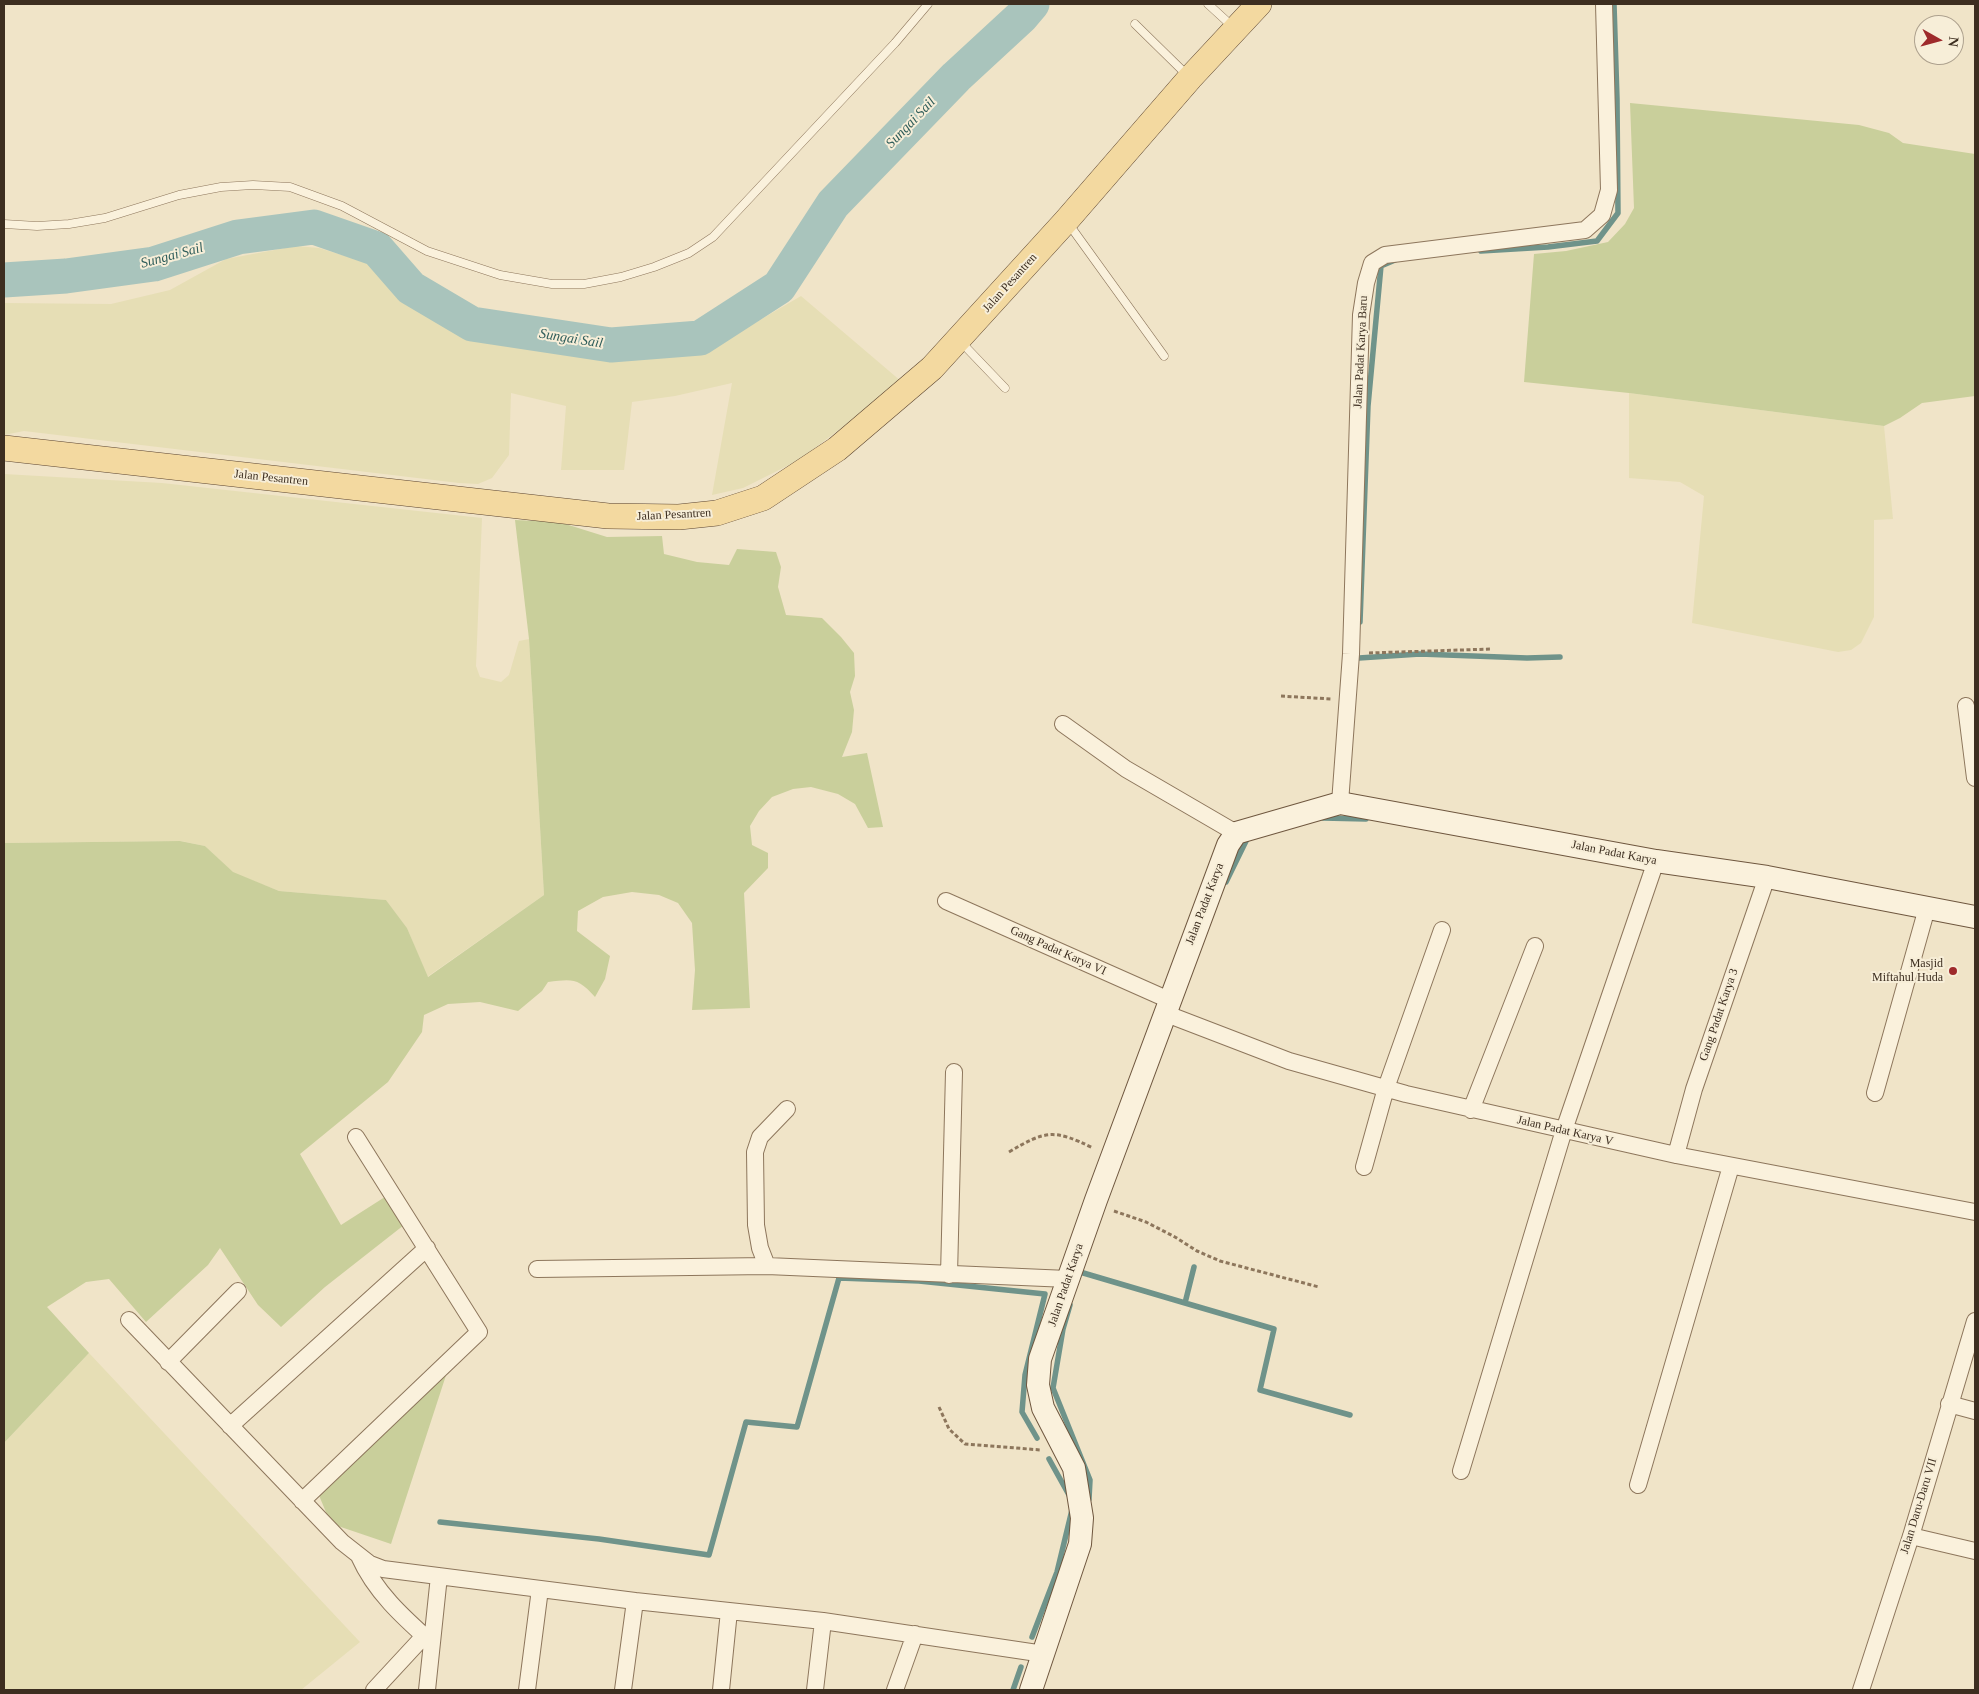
<!DOCTYPE html>
<html>
<head>
<meta charset="utf-8">
<style>
	body { margin:0 }
	#map { position:relative; width:1979px; height:1694px; overflow:hidden; background:#f0e4c8; font-family:"Times New Roman",serif }
	canvas { display:block }
	.frame { position:absolute; inset:0; border:5px solid #3d2e20; pointer-events:none }
	.north { position:absolute; left:1914px; top:15px; width:50px; height:50px; box-sizing:border-box; background:#f7eed8; border:1px solid #ada18e; border-radius:50%; rotate:97deg; font-size:14px; font-weight:700; line-height:20px; text-align:center; color:#3d2e20 }
	.north::after { content:''; display:block; margin:auto; width:18px; height:22px; background:#9e2a2b; clip-path:polygon(50% 0,100% 100%,50% 72%,0 100%) }
</style>
</head>
<body>
<div id="map">
<canvas width="1979" height="1694"></canvas>
<div class="frame"></div>
<div class="north">N</div>
</div>
<script>
const c = document.querySelector('canvas').getContext('2d');
c.lineJoin = 'round';
function fill(path, color) { c.fillStyle = color; c.fill(path, 'evenodd'); }
function trace(path, color, width, dash) { c.strokeStyle = color; c.lineWidth = width; c.lineCap = dash ? 'butt' : 'round'; c.setLineDash(dash || []); c.stroke(path); }
function label(font, color, halo, rows, align = 'center') {
  c.font = font + ' "Times New Roman",serif'; c.lineWidth = 4; c.setLineDash([]); c.textBaseline = 'middle'; c.strokeStyle = halo; c.fillStyle = color; for (const [text, x, y, turn = 0] of rows) {
    c.save(); c.translate(x, y); c.rotate((+turn || 0) * Math.PI / 180); c.textAlign = isNaN(turn) ? turn : align; if (halo) c.strokeText(text, 0, 0); c.fillText(text, 0, 0); c.restore();
  }
}
fill(new Path2D(`
	M 296,246 L 319,248 L 365,262 L 435,317 L 471,335 L 611,357 L 679,352 L 741,331 L 801,296 L 902,382 L 799,460 L 743,488 L 712,495 L 732,383 L 675,396 L 632,402 L 624,470 L 561,470 L 566,406 L 511,393 L 509,455 L 492,478 L 478,484 L 459,483 L 24,431 L 4,435 L 4,303 L 111,304 L 170,290 L 226,259 Z
	M 1629,393 L 1884,426 L 1893,519 L 1874,520 L 1874,617 L 1861,643 L 1851,650 L 1838,652 L 1692,623 L 1704,496 L 1680,482 L 1629,478 Z
	M 4,474 L 162,483 L 482,518 L 476,666 L 480,677 L 501,682 L 509,675 L 519,641 L 529,639 L 544,895 L 427,977 L 407,928 L 386,900 L 279,891 L 233,873 L 205,846 L 181,841 L 4,843 Z
	M 89,1353 L 360,1642 L 301,1690 L 4,1690 L 4,1443 Z`), '#e6deb5');
fill(new Path2D(`
	M 1630,103 L 1859,125 L 1889,133 L 1903,143 L 1975,154 L 1975,396 L 1922,403 L 1900,418 L 1884,426 L 1629,393 L 1524,382 L 1534,254 L 1566,251 L 1608,242 L 1625,224 L 1634,208 Z
	M 515,520 L 559,522 L 607,537 L 662,536 L 664,554 L 697,562 L 729,565 L 737,549 L 776,552 L 781,567 L 778,587 L 786,615 L 822,618 L 841,637 L 854,653 L 855,676 L 850,692 L 854,710 L 852,732 L 842,757 L 867,753 L 883,827 L 868,828 L 855,804 L 838,794 L 811,787 L 793,789 L 772,797 L 759,811 L 750,826 L 752,845 L 768,853 L 768,868 L 744,893 L 750,1008 L 692,1010 L 695,970 L 692,923 L 678,903 L 659,895 L 632,892 L 603,897 L 578,911 L 577,931 L 610,956 L 605,979 L 595,997 C 578,978 573,979 548,982 L 542,991 L 518,1011 L 480,1002 L 448,1004 L 424,1015 L 422,1032 L 388,1082 L 300,1154 L 341,1225 L 388,1195 L 404,1225 L 325,1287 L 281,1327 L 258,1305 L 220,1248 L 208,1265 L 146,1322 L 109,1279 L 86,1282 L 47,1307 L 89,1353 L 4,1443 L 4,843 L 180,841 L 205,846 L 233,872 L 279,891 L 386,900 L 407,928 L 428,977 L 544,895 L 529,639 Z
	M 450,1363 L 391,1544 L 335,1525 L 328,1517 L 318,1493 Z`), '#c9cf9b');
trace(new Path2D(`
	M 1481,251 L 1548,247 L 1597,241 L 1618,213 L 1617,99 L 1614,4
	M 1360,622 L 1368,406 L 1381,266 L 1395,260
	M 1359,658 L 1420,654 L 1527,658 L 1560,657
	M 1323,818 L 1366,819
	M 1226,882 L 1247,839 L 1249,838
	M 1080,1272 L 1185,1303 L 1194,1267
	M 1185,1303 L 1274,1329 L 1260,1390 L 1350,1415
	M 1070,1305 L 1063,1329 L 1053,1388 L 1090,1480 L 1089,1499
	M 1049,1459 L 1069,1495
	M 440,1522 L 599,1539 L 709,1555 L 746,1422 L 797,1427 L 839,1278 L 919,1281 L 1045,1294 L 1025,1375 L 1022,1412 L 1037,1438
	M 1032,1637 L 1057,1572 L 1072,1510
	M 1013,1690 L 1021,1667`), '#6f938a', 5.5);
trace(new Path2D(`
	M 4,280 L 66,276 L 154,264 L 238,237 L 314,227 L 377,249 L 411,288 L 472,324 L 611,345 L 700,338 L 779,287 L 833,204 L 956,77 L 1021,17 L 1032,4`), '#a9c4bc', 35);
const lane = new Path2D(`
	M 1208,4 L 1232,26
	M 1135,24 L 1187,75
	M 1068,223 L 1164,356
	M 4,224 L 37,226 L 69,224 L 105,218 L 179,195 L 221,187 L 253,185 L 290,187 L 342,206 L 427,251 L 500,275 L 552,284 L 584,284 L 621,277 L 654,267 L 689,253 L 713,237 L 895,43 L 928,4
	M 960,341 L 1005,388`);
const street = new Path2D(`
	M 1966,706 L 1975,778
	M 1063,724 L 1126,769 L 1236,833
	M 1340,803 L 1351,654 L 1361,315 L 1366,283 L 1372,263 L 1385,255 L 1585,230 L 1602,215 L 1609,190 L 1604,4
	M 946,901 L 1169,1000
	M 1164,1013 L 1289,1061 L 1406,1094 L 1676,1155 L 1975,1212
	M 1875,1093 L 1927,908
	M 1471,1110 L 1535,946
	M 1676,1155 L 1694,1089 L 1767,877
	M 1364,1167 L 1386,1088 L 1442,930
	M 767,1266 L 760,1248 L 756,1225 L 755,1152 L 760,1137 L 787,1109
	M 537,1269 L 767,1266 L 1068,1279
	M 949,1275 L 954,1072
	M 129,1320 L 342,1542 L 370,1564 L 383,1569 L 635,1601 L 823,1621 L 1044,1654
	M 168,1362 L 238,1291
	M 1949,1404 L 1975,1411
	M 230,1426 L 427,1248
	M 1461,1471 L 1564,1130 L 1656,861
	M 1638,1485 L 1731,1166
	M 302,1501 L 479,1332 L 356,1137
	M 1911,1536 L 1975,1551
	M 359,1556 C 375,1592 403,1617 432,1643
	M 374,1690 L 424,1636
	M 427,1690 L 439,1576
	M 527,1690 L 540,1589
	M 623,1690 L 635,1601
	M 721,1690 L 729,1611
	M 815,1690 L 823,1621
	M 895,1690 L 915,1634
	M 1861,1690 L 1911,1536 L 1975,1321`);
const secondary = new Path2D(`
	M 1031,1690 L 1080,1544 L 1082,1518 L 1074,1468 L 1043,1408 L 1038,1385 L 1040,1359 L 1096,1200 L 1228,845 L 1236,833 L 1340,803 L 1656,861 L 1767,877 L 1975,917`);
const primary = new Path2D(`
	M 4,448 L 608,516 L 679,517 L 717,513 L 763,498 L 837,449 L 932,368 L 1066,221 L 1190,78 L 1259,4`);
trace(lane, '#8d765c', 9);
trace(street, '#8d765c', 18);
trace(secondary, '#6f573f', 24);
trace(primary, '#5b4430', 26);
trace(new Path2D(`
	M 1369,653 L 1492,649
	M 1281,696 L 1331,699
	M 1009,1152 C 1046,1130 1054,1129 1093,1148
	M 1114,1211 L 1146,1222 L 1175,1237 L 1197,1251 L 1220,1261 L 1319,1287
	M 939,1407 L 949,1429 L 965,1444 L 1041,1450`), '#8d765c', 3, [4, 2.5]);
trace(lane, '#faf1dc', 8);
trace(street, '#faf1dc', 16);
trace(secondary, '#faf1dc', 22);
trace(primary, '#f3d9a0', 25);
for (const [x, y, r, color] of [
	[1953,971,5,"#9e2a2b"]
]) { const dot = new Path2D(); dot.arc(x, y, r, 0, 2 * Math.PI); c.fillStyle = color; c.fill(dot); trace(dot, '#f7eed8', 2); }
label('12px', '#3d2e20', '#f7eed8', [
	["Jalan Pesantren",1010,283,-48],
	["Jalan Padat Karya Baru",1361,352,-87],
	["Jalan Pesantren",271,478,6],
	["Jalan Pesantren",674,515,-3],
	["Jalan Padat Karya",1614,853,11],
	["Jalan Padat Karya",1205,904,-69],
	["Gang Padat Karya VI",1058,951,24],
	["Gang Padat Karya 3",1719,1015,-71],
	["Jalan Padat Karya V",1565,1131,13],
	["Jalan Padat Karya",1066,1285,-71],
	["Jalan Daru-Daru VII",1919,1506,-73]
]);
label('12px', '#3d2e20', '#f7eed8', [
	["Masjid",1943,964],
	["Miftahul Huda",1943,978]
], 'right');
label('italic 14px', '#2f5d5a', '#f7eed8', [
	["Sungai Sail",911,123,-46],
	["Sungai Sail",172,256,-15],
	["Sungai Sail",571,339,9]
]);
</script>
</body>
</html>
